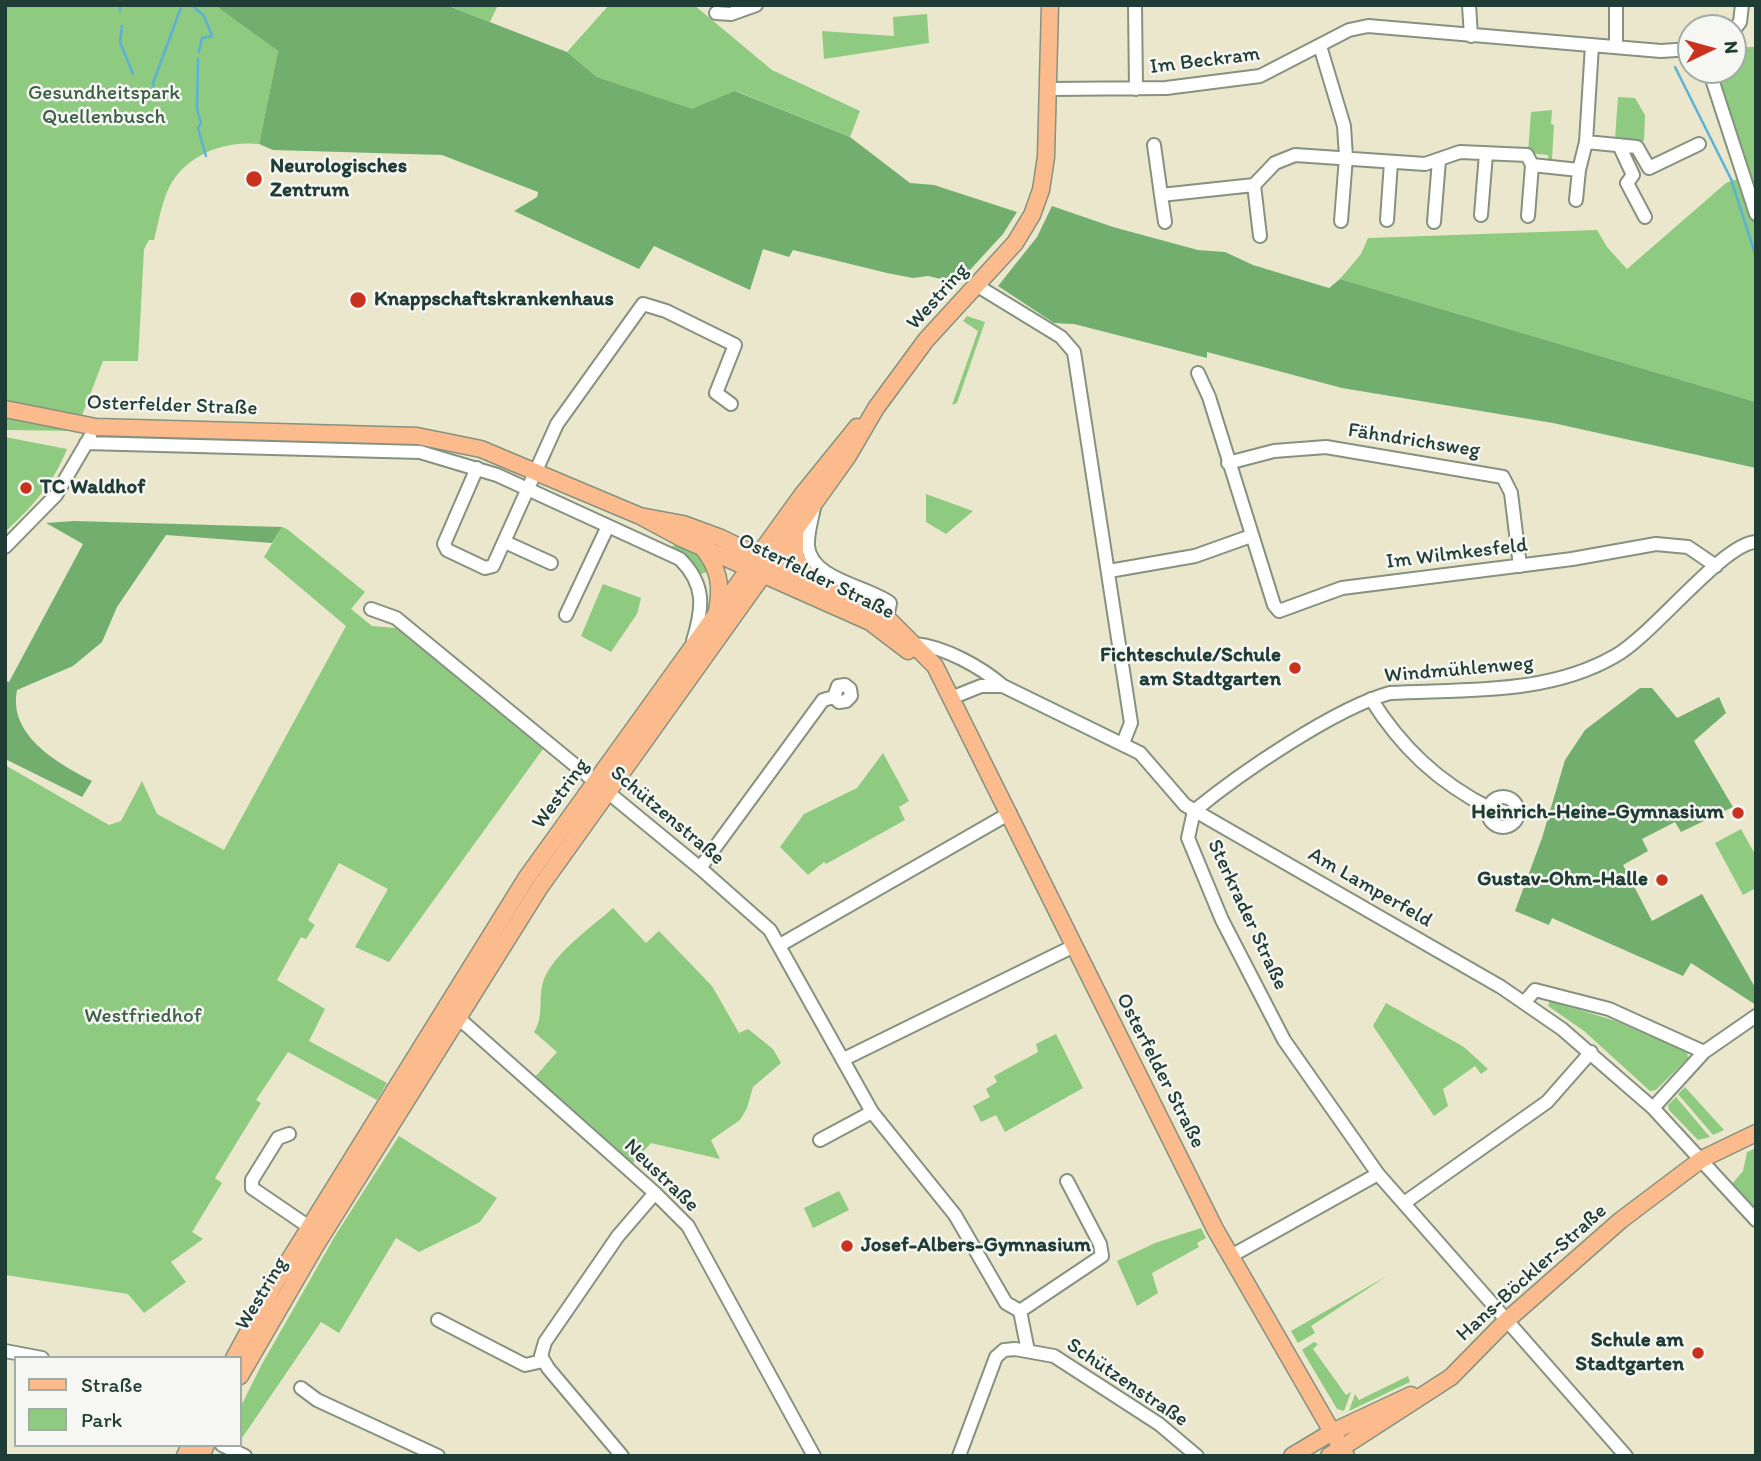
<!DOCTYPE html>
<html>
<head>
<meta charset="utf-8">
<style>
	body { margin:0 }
	#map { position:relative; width:1761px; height:1461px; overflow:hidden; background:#ebe7cd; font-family:Itim,sans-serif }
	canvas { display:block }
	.frame { position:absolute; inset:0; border:7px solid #1f3d34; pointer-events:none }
	.legend { position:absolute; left:14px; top:1356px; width:228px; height:91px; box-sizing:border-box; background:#f6f6f2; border:2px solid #a0aca6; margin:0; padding:9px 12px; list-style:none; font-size:21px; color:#1f3d34 }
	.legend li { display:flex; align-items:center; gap:14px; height:35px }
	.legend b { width:35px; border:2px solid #a0aca6 }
	.north { position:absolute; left:1677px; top:14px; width:70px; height:70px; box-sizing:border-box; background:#f6f6f2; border:2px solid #a0aca6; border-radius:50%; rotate:85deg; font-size:19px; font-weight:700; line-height:28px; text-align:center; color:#1f3d34 }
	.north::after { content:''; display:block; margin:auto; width:24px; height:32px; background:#c8321e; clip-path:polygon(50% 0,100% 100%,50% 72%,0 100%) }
</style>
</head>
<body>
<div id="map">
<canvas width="1761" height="1461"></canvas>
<div class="frame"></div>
<ul class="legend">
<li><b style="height:9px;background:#fbbb8c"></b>Straße</li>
<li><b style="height:19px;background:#8ecb81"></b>Park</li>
</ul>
<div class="north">N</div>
</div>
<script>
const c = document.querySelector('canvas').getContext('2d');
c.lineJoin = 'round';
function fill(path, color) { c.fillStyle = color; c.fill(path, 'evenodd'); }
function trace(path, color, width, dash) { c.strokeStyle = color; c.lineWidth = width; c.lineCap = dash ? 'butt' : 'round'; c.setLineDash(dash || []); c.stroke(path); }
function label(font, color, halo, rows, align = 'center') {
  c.font = font + ' Itim,sans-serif'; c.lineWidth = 5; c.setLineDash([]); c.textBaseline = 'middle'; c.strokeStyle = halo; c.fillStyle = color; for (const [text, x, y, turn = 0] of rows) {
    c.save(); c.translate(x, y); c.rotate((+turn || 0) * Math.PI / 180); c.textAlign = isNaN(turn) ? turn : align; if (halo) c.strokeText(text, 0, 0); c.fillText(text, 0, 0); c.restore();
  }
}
fill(new Path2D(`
	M 5,5 L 218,5 L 278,51 L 259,144 C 223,140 182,156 167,192 C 161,207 158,224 154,240 L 149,240 L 144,249 L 138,361 L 103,361 L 76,431 L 5,430 Z
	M 446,5 L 498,5 L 490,22 Z
	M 609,5 L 694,5 L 772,70 L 860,111 L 850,137 L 736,91 L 693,110 L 597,77 L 567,52 Z
	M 927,14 L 929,43 L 824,59 L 822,31 L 894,36 L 893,17 Z
	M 1733,47 L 1756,47 L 1756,402 L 1340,279 L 1361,254 L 1368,238 L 1597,230 L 1607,247 L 1627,269 L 1726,183 L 1746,176 L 1713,70 L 1733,70 Z
	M 1618,97 L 1635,98 L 1645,115 L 1644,141 L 1615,139 Z
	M 1552,110 L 1551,124 L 1554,125 L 1552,159 L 1548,159 L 1548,155 L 1528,153 L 1531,112 Z
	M 967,316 L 985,322 L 957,403 L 952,405 L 978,331 L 963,321 Z
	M 5,437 L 67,449 C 53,484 32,507 5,532 Z
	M 926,494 L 973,511 L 946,534 L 926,522 Z
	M 282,527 L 287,529 L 365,592 L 351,609 L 372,626 L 396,628 L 543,749 L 389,962 L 355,947 L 388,889 L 339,863 L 308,920 L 315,925 L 306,939 L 301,937 L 277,980 L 325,1009 L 309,1041 L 387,1083 L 377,1100 L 288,1052 L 256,1100 L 261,1103 L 215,1178 L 222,1183 L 192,1232 L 203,1239 L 171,1262 L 186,1282 L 144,1313 L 128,1294 L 5,1275 L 5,765 L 109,825 L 121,821 L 142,781 L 157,814 L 224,850 L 346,626 L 264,557 Z
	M 683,543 L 691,546 L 713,570 L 698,575 L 692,563 L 669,547 Z
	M 603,584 L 641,598 L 637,614 L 611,652 L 581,636 Z
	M 883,753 L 909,801 L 899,807 L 905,820 L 826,864 L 824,862 L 808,875 L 780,847 L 804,814 L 857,788 Z
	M 1741,829 L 1756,856 L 1756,888 L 1743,895 L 1715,843 Z
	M 613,908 L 646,943 L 659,931 L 712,986 L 739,1033 L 748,1029 L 773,1049 L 781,1063 L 753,1087 L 747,1108 L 740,1120 L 711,1140 L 720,1159 L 651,1143 L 633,1163 L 535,1077 L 557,1052 L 534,1032 C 545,1015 537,998 544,979 C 556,951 591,928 613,908 Z
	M 1550,1001 L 1616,1021 L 1687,1052 L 1688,1058 L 1656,1090 L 1650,1091 L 1584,1031 L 1548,1006 Z
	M 1386,1003 L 1464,1047 L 1488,1069 L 1481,1074 L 1475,1066 L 1443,1089 L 1448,1106 L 1434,1116 L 1373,1026 Z
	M 1056,1034 L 1083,1088 L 1005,1132 L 996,1115 L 981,1122 L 973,1106 L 990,1097 L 986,1089 L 997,1082 L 994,1076 L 1038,1052 L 1036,1044 Z
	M 1685,1087 L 1724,1130 L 1713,1135 L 1678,1094 Z
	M 1676,1097 L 1710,1137 L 1698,1140 L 1669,1110 L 1668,1105 Z
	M 399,1136 L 497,1198 L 480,1222 L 419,1252 L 396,1238 L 339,1333 L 321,1322 L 240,1441 L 240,1408 L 262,1364 L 335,1236 Z
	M 1756,1148 L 1756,1209 L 1732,1184 L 1743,1171 L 1747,1152 Z
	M 839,1191 L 849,1210 L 813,1228 L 804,1208 Z
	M 1201,1228 L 1206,1238 L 1197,1243 L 1199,1247 L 1152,1273 L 1158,1293 L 1137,1306 L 1117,1261 L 1155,1243 Z
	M 1387,1276 L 1311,1326 L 1315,1333 L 1298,1343 L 1291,1331 Z
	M 1314,1342 L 1318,1344 L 1313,1349 L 1346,1395 L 1351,1392 L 1344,1411 L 1337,1409 L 1302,1350 Z
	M 1408,1376 L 1410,1382 L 1349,1411 L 1355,1394 L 1359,1400 Z`), '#8ecb81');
fill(new Path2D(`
	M 215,5 L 446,5 L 567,52 L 597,77 L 692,109 L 735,91 L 850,137 L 910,183 L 934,185 L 1017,212 L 1003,234 L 958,283 L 928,276 L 913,278 L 887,273 L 793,250 L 789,257 L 763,249 L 750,290 L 654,246 L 639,269 L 514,211 L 537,197 L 538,192 L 442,155 L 273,150 L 259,144 L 278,51 Z
	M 1052,206 L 1113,227 L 1198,250 L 1225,252 L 1253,265 L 1329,288 L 1340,279 L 1756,402 L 1756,468 L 1553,423 L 1342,388 L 1207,352 L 1207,358 L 1074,324 L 1054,323 L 998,286 L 1037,237 Z
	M 74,521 L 282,527 L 272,543 L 166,535 L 117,607 L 102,642 L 73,666 L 17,690 C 8,735 57,763 92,781 L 82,797 L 5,759 L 5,681 L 9,682 L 83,544 L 46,523 Z
	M 1640,688 L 1652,688 L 1677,718 L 1719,697 L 1726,713 L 1694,741 L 1733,807 L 1681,832 L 1675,822 L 1642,839 L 1648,851 L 1623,865 L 1652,921 L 1702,894 L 1756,989 L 1756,1005 L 1691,963 L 1683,976 L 1552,918 L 1549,925 L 1515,911 L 1542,838 L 1565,760 L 1585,730 Z`), '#72af6f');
trace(new Path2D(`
	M 120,5 L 120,11
	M 192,5 L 204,16 L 212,36 L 202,38 L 199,52
	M 122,26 L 120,42 L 133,74
	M 198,59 L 197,109 L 201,123 L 198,128 L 206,156
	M 1675,67 L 1731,179 L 1756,257
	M 155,91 L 153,83 L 182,5`), '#5cb1d8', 2.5);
const minor = new Path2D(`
	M 1135,5 L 1136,89
	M 1469,5 L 1471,36
	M 1616,5 L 1616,47
	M 716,13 L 731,14 L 756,5
	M 1733,31 L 1740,22 L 1742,5
	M 1320,46 L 1344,126 L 1346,157 L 1341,221
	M 1709,70 L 1756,214
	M 1048,89 L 1166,88 L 1260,76 L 1349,30 L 1368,26 L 1661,51 L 1691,49
	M 1586,142 L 1637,147 L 1649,168 L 1699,144
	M 1154,145 L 1161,195 L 1254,185 L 1275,163 L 1295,155 L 1425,164 L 1460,152 L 1527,155 L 1532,165 L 1579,170 L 1586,142 L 1592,45
	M 1619,145 L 1633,175 L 1627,183 L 1645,217
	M 1254,185 L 1260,236
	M 1161,195 L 1165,222
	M 1576,200 L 1579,170
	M 1481,215 L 1486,154
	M 1528,216 L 1532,165
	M 1387,220 L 1391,162
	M 1434,222 L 1439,160
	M 976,285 L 1061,337 L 1074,352 L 1131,723 L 1123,743
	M 1198,373 L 1209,397 L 1274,605 L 1279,611 L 1342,588 L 1572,559 L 1656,544 L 1688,547 L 1716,566
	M 86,443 L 420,452 L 497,475 L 680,559 C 706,585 703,608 693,641
	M 1228,463 L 1274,451 L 1326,447 L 1503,477 L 1511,493 L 1520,566
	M 477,468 L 444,544 L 447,550 L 485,568 L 493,566 L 557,424 L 643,304 L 666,311 L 735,345 L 716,393 L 731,404
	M 815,502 C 813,516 807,532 808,546 C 811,580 868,586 890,603 L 887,618
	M 505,542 L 551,563
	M 5,547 L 56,495 L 90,437
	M 1109,571 L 1195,556 L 1251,536
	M 371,609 L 396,618 L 700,868 L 770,930 L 872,1112 L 955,1215 L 1006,1303 L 1020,1311
	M 566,615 L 608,526
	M 915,644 C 945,647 981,667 1003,686 L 1140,753 L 1185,805 L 1501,987 L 1562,1029 L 1653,1108 L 1756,1220
	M 951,698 L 981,686 L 1003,686
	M 1371,699 C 1401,747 1438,782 1489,808
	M1488 812a15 15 0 1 1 30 0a15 15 0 1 1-30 0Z
	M 1194,811 L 1188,838 L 1222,920 L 1284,1040 L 1378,1174 L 1626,1456
	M 1194,811 C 1239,774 1335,708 1390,693 C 1465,689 1548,695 1615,656 C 1652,636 1723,543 1756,542
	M 700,868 L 823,700 L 834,697 L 839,702 L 846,701 L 851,696 L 850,689 L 845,685 L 838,686 L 834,697
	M 780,945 L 1010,813
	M 1524,1003 L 1535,990 L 1609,1009 L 1704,1052
	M 454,1014 L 655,1193 L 688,1226 L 814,1456
	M 844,1059 L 1074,946
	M 1653,1108 L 1704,1052 L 1756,1016
	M 289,1134 L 278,1138 L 252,1180 L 252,1188 L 315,1231
	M 820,1140 L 872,1112
	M 1404,1203 L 1547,1102 L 1591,1052
	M 1231,1256 L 1378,1174
	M 1020,1311 L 1102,1256 L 1100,1244 L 1067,1181
	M 1020,1311 L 1028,1351
	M 438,1320 L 525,1365 L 543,1361
	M 5,1351 L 42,1358
	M 301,1388 L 317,1400 L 438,1456
	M 222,1445 L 245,1456
	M 622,1456 L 548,1368 L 541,1356 L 545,1342 L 618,1236 L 655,1193
	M 959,1456 L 996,1357 L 1004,1350 L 1015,1349 L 1054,1356 L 1159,1424 L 1197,1456`);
const major = new Path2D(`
	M 5,409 L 96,427 L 417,436 L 481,449 L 640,516 L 681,538 L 870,622 L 908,651
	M 640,516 L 683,524 L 721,538 L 887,618 L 935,666 L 1215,1229 L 1346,1456
	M 795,531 L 795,557 L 812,583
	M 702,547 C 719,568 722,585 717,611
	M 234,1358 L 275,1283 L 527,877 L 802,495 L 857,427
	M 240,1376 L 316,1245 L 540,887 L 848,456 L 876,408 L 926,340 L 1015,243 L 1032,215 L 1041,190 L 1046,157 L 1050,5
	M 185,1456 L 190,1445
	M 201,1456 L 206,1445
	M 1292,1456 L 1332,1432 L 1411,1395
	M 1329,1456 L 1451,1377 L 1506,1321 L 1621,1220 L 1702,1159 L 1756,1133`);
trace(minor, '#859280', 16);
trace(major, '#859280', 19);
trace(minor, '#fff', 12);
trace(major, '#fbbb8c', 16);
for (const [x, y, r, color] of [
	[254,179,9,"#c8321e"],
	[358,300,9,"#c8321e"],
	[26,488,7,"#c8321e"],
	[1295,668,7,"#c8321e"],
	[1738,813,7,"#c8321e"],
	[1662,880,7,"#c8321e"],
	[847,1246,7,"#c8321e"],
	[1698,1353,7,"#c8321e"]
]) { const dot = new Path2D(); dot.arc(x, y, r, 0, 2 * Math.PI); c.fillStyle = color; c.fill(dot); trace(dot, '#f6f6f2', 2.5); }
label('21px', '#1f3d34', '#f6f6f2', [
	["Im Beckram",1205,61,-7],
	["Westring",938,297,-48],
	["Osterfelder Straße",172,406,2],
	["Fähndrichsweg",1414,441,9],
	["Im Wilmkesfeld",1457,554,-7],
	["Osterfelder Straße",816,577,26],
	["Windmühlenweg",1459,670,-5],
	["Westring",561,794,-54],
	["Schützenstraße",667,816,40],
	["Am Lamperfeld",1370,888,30],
	["Sterkrader Straße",1247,915,65],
	["Osterfelder Straße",1160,1071,63],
	["Neustraße",661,1176,44],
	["Hans-Böckler-Straße",1532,1273,-42],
	["Westring",262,1294,-59],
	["Schützenstraße",1127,1383,34]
]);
label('21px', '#3b6047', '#f6f6f2', [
	["Gesundheitspark",104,94],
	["Quellenbusch",104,118],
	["Westfriedhof",143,1017]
]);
label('bold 21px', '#1f3d34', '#f6f6f2', [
	["Neurologisches",270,167],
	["Zentrum",270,191],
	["Knappschaftskrankenhaus",374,300],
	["TC Waldhof",40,488],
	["Fichteschule/Schule",1281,656,"right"],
	["am Stadtgarten",1281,680,"right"],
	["Heinrich-Heine-Gymnasium",1724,813,"right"],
	["Gustav-Ohm-Halle",1648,880,"right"],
	["Josef-Albers-Gymnasium",861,1246],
	["Schule am",1684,1341,"right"],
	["Stadtgarten",1684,1365,"right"]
], 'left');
</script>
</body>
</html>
